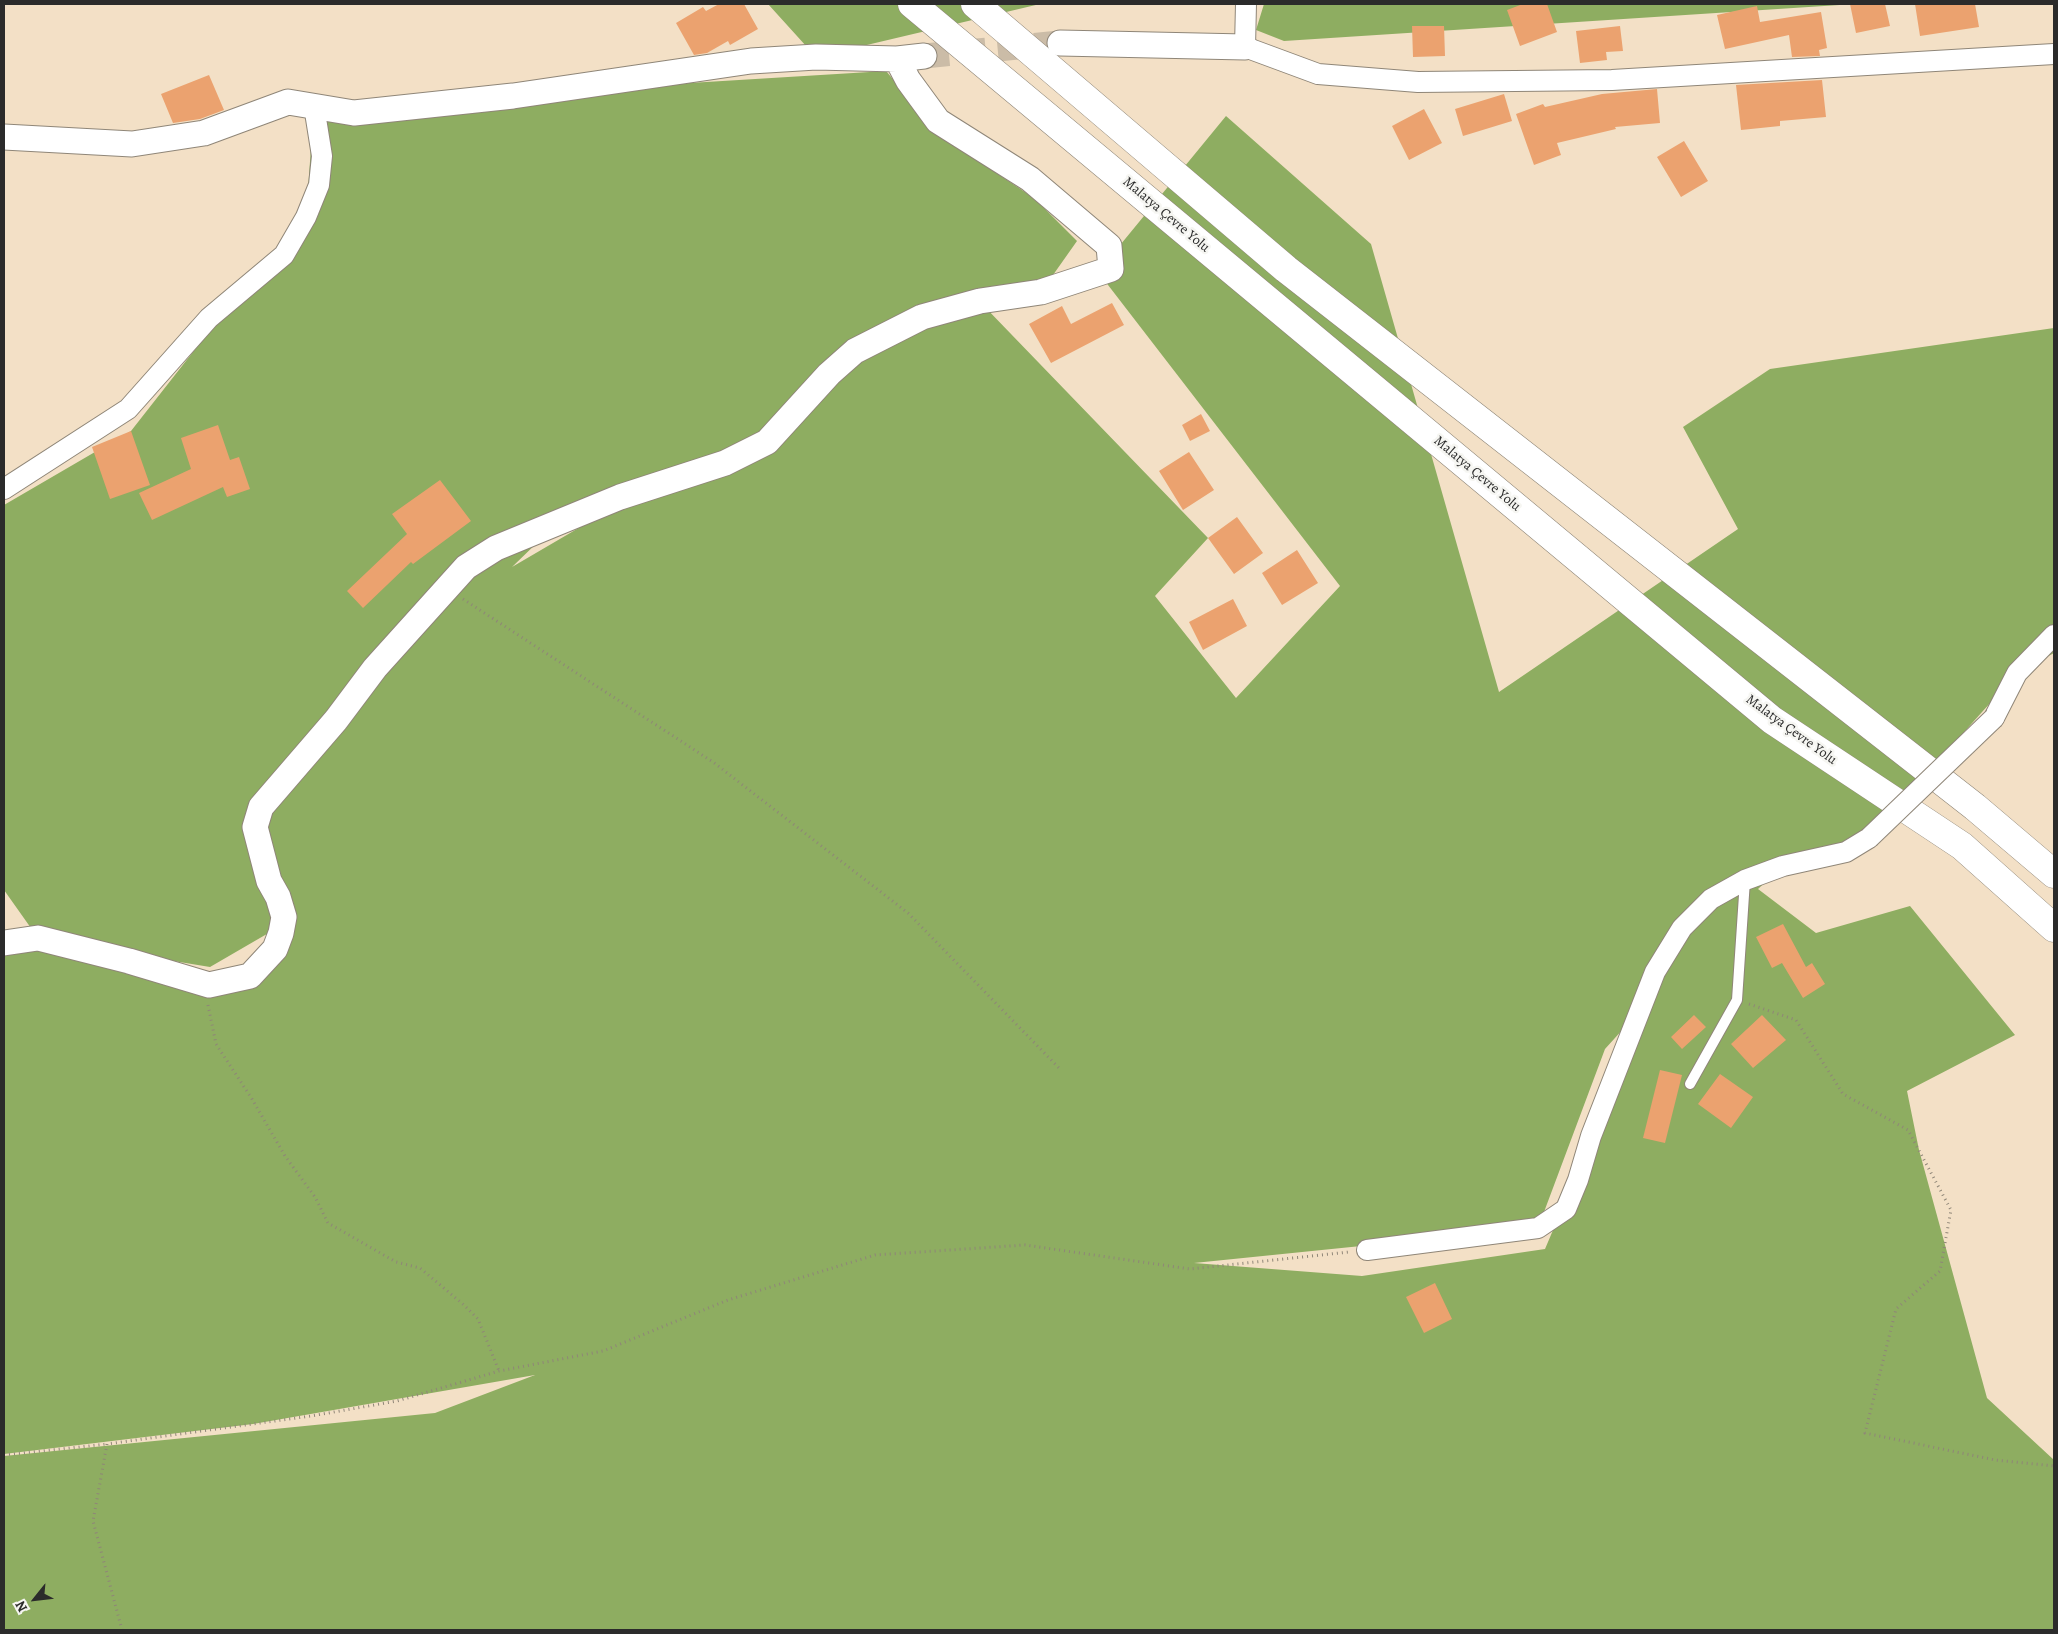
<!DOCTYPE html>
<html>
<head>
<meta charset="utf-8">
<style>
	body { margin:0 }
	#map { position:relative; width:2058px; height:1634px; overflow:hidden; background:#f3e0c6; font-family:Alegreya,serif }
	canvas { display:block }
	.frame { position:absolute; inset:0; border:5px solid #2b2b2b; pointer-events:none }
	.north { position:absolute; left:10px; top:1574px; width:50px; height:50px; -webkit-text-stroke:4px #f6f6f2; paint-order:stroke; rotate:241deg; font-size:14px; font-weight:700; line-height:20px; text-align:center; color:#2b2b2b }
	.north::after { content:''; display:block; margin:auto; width:18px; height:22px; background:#2b2b2b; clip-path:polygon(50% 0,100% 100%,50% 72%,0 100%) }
</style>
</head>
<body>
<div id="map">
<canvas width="2058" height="1634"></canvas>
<div class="frame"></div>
<div class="north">N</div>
</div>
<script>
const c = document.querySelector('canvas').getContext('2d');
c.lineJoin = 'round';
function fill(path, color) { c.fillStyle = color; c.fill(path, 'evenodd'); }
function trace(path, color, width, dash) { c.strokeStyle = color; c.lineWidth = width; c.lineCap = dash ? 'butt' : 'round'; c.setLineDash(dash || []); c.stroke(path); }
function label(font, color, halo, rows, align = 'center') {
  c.font = font + ' Alegreya,serif'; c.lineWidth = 5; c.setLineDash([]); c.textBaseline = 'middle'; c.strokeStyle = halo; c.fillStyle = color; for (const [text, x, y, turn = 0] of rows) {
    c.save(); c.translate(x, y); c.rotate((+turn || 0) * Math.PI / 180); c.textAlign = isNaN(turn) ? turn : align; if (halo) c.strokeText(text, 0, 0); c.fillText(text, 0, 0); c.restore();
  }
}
fill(new Path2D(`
	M 768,4 L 1040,4 L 816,57 Z
	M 1264,4 L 1855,4 L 1284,41 L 1256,30 Z
	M 886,71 L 942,137 L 1034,198 L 1077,241 L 1041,292 L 983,305 L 1208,538 L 1155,596 L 1236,698 L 1340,586 L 1098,272 L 1226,116 L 1371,244 L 1499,692 L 1738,529 L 1683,427 L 1770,369 L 2054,328 L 2054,653 L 2017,673 L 1869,838 L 1783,866 L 1758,889 L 1816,933 L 1910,906 L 2015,1035 L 1907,1091 L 1919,1150 L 1987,1398 L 2054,1460 L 2054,1630 L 4,1630 L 4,1456 L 435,1413 L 535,1375 L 253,1424 L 4,1454 L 4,951 L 38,938 L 4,890 L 4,505 L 131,431 L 244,287 L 306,217 L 314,106 ZM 659,481 L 512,567 L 568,513 ZM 272,931 L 274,950 L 209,985 L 46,940 L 210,967 ZM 1652,997 L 1545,1249 L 1362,1276 L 1194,1263 L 1538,1228 L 1605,1049 Z`), '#8ead61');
fill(new Path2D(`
	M 719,4 L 744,4 L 758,29 L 730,45 L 728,41 L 707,53 L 694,55 L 676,23 L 703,7 L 706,11 Z
	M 1523,4 L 1547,4 L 1557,32 L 1520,46 L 1507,10 Z
	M 1850,4 L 1885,4 L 1890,26 L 1856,33 Z
	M 1915,4 L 1975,4 L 1979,27 L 1920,36 Z
	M 1757,6 L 1760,22 L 1821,12 L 1827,48 L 1819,50 L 1820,56 L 1792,57 L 1789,35 L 1725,49 L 1717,15 Z
	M 1412,26 L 1444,26 L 1445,56 L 1413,57 Z
	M 1620,26 L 1623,51 L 1606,52 L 1607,60 L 1580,63 L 1576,31 Z
	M 209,75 L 224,110 L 200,119 L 173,123 L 161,94 Z
	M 1822,80 L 1826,117 L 1780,121 L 1780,126 L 1741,130 L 1736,85 Z
	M 1657,89 L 1660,123 L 1615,127 L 1616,129 L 1557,143 L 1561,155 L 1534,165 L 1516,114 L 1543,104 L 1545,107 L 1602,94 Z
	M 1504,94 L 1512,121 L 1463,136 L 1455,109 Z
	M 1424,109 L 1442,143 L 1409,160 L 1392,126 Z
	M 1684,141 L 1708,181 L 1681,197 L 1657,157 Z
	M 1112,303 L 1124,325 L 1051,363 L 1029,324 L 1062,306 L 1071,324 Z
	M 1201,414 L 1210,431 L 1190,441 L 1182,425 Z
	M 218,425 L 230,460 L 239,457 L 250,489 L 227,497 L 223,487 L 152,520 L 139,493 L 191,469 L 181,438 Z
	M 131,431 L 150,485 L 110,499 L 92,447 Z
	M 1189,452 L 1214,490 L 1183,510 L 1159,471 Z
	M 440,480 L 471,521 L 413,564 L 411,562 L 363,608 L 347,591 L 407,534 L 392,514 Z
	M 1237,517 L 1263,553 L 1234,574 L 1208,538 Z
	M 1297,550 L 1318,583 L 1282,605 L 1262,573 Z
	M 1233,599 L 1247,626 L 1203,650 L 1189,622 Z
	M 1783,924 L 1806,967 L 1812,963 L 1825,984 L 1803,998 L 1782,963 L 1772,968 L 1756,937 Z
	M 1694,1015 L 1706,1027 L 1682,1049 L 1671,1037 Z
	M 1762,1015 L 1786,1040 L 1753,1068 L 1731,1044 Z
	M 1660,1070 L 1682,1075 L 1665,1143 L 1643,1138 Z
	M 1720,1074 L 1753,1097 L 1731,1128 L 1698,1104 Z
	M 1435,1283 L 1452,1319 L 1424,1333 L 1406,1297 Z`), '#eba26f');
trace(new Path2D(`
	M 924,56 L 1060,43`), '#cbbca7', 25, [25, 12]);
const service = new Path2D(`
	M 1690,1084 L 1737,1000 L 1745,880`);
const minor = new Path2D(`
	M 1246,4 L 1245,47 L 1318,74 L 1418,82 L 1612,80 L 2054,54
	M 4,489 L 128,409 L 209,318 L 284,255 L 306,217 L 319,185 L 322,156 L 314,106
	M 1994,718 L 2017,673 L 2054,635
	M 1367,1250 L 1538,1228 L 1566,1209 L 1578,1180 L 1591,1136 L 1655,972 L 1682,928 L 1711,899 L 1745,880 L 1783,866 L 1846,852 L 1869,838`);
const tertiary = new Path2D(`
	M 1060,43 L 1245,47
	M 4,137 L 132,144 L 204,133 L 288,102 L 354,113 L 513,96 L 751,61 L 816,57 L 897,59
	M 4,943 L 38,938 L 129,961 L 209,985 L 250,976 L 275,949 L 281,933 L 284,917 L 278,897 L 269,881 L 255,827 L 261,807 L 336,720 L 375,668 L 466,567 L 496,548 L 620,497 L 725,463 L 767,442 L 829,374 L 855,351 L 922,317 L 980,301 L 1041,292 L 1111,269 L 1109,246 L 1030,179 L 938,121 L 908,80 L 897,59 L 924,56`);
const trunk = new Path2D(`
	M 912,4 L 1772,720 L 1962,846 L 2054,928
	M 975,4 L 1286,269 L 1975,807 L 2054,874`);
trace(service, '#8f8678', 12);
trace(minor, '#8f8678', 22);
trace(tertiary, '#8f8678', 27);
trace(trunk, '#8f8678', 29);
trace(new Path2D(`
	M 463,599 L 713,762 L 908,913 L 1059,1068
	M 1749,1004 L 1796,1020 L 1843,1094 L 1908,1130 L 1951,1210 L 1940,1271 L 1896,1309 L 1865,1433 L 1995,1460 L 2054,1466
	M 208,1005 L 216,1044 L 252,1099 L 285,1156 L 315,1197 L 328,1223 L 396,1262 L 420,1268 L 464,1305 L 478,1319 L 499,1371
	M 4,1455 L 107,1444
	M 122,1630 L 93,1521 L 107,1444 L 311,1416 L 397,1401 L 499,1371 L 603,1351 L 728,1300 L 875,1255 L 1025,1245 L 1190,1269 L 1349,1252`), '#8f8678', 3, [1, 4]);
trace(service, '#fff', 10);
trace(minor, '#fff', 20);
trace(tertiary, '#fff', 25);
trace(trunk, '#fff', 28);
const minorBridge = new Path2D(`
	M 1869,838 L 1994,718`);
trace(minorBridge, '#8f8678', 22, []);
trace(minorBridge, '#fff', 20);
label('14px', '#2b2b2b', '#f6f6f2', [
	["Malatya Çevre Yolu",1166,215,40],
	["Malatya Çevre Yolu",1477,474,40],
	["Malatya Çevre Yolu",1791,730,36]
]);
</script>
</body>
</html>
